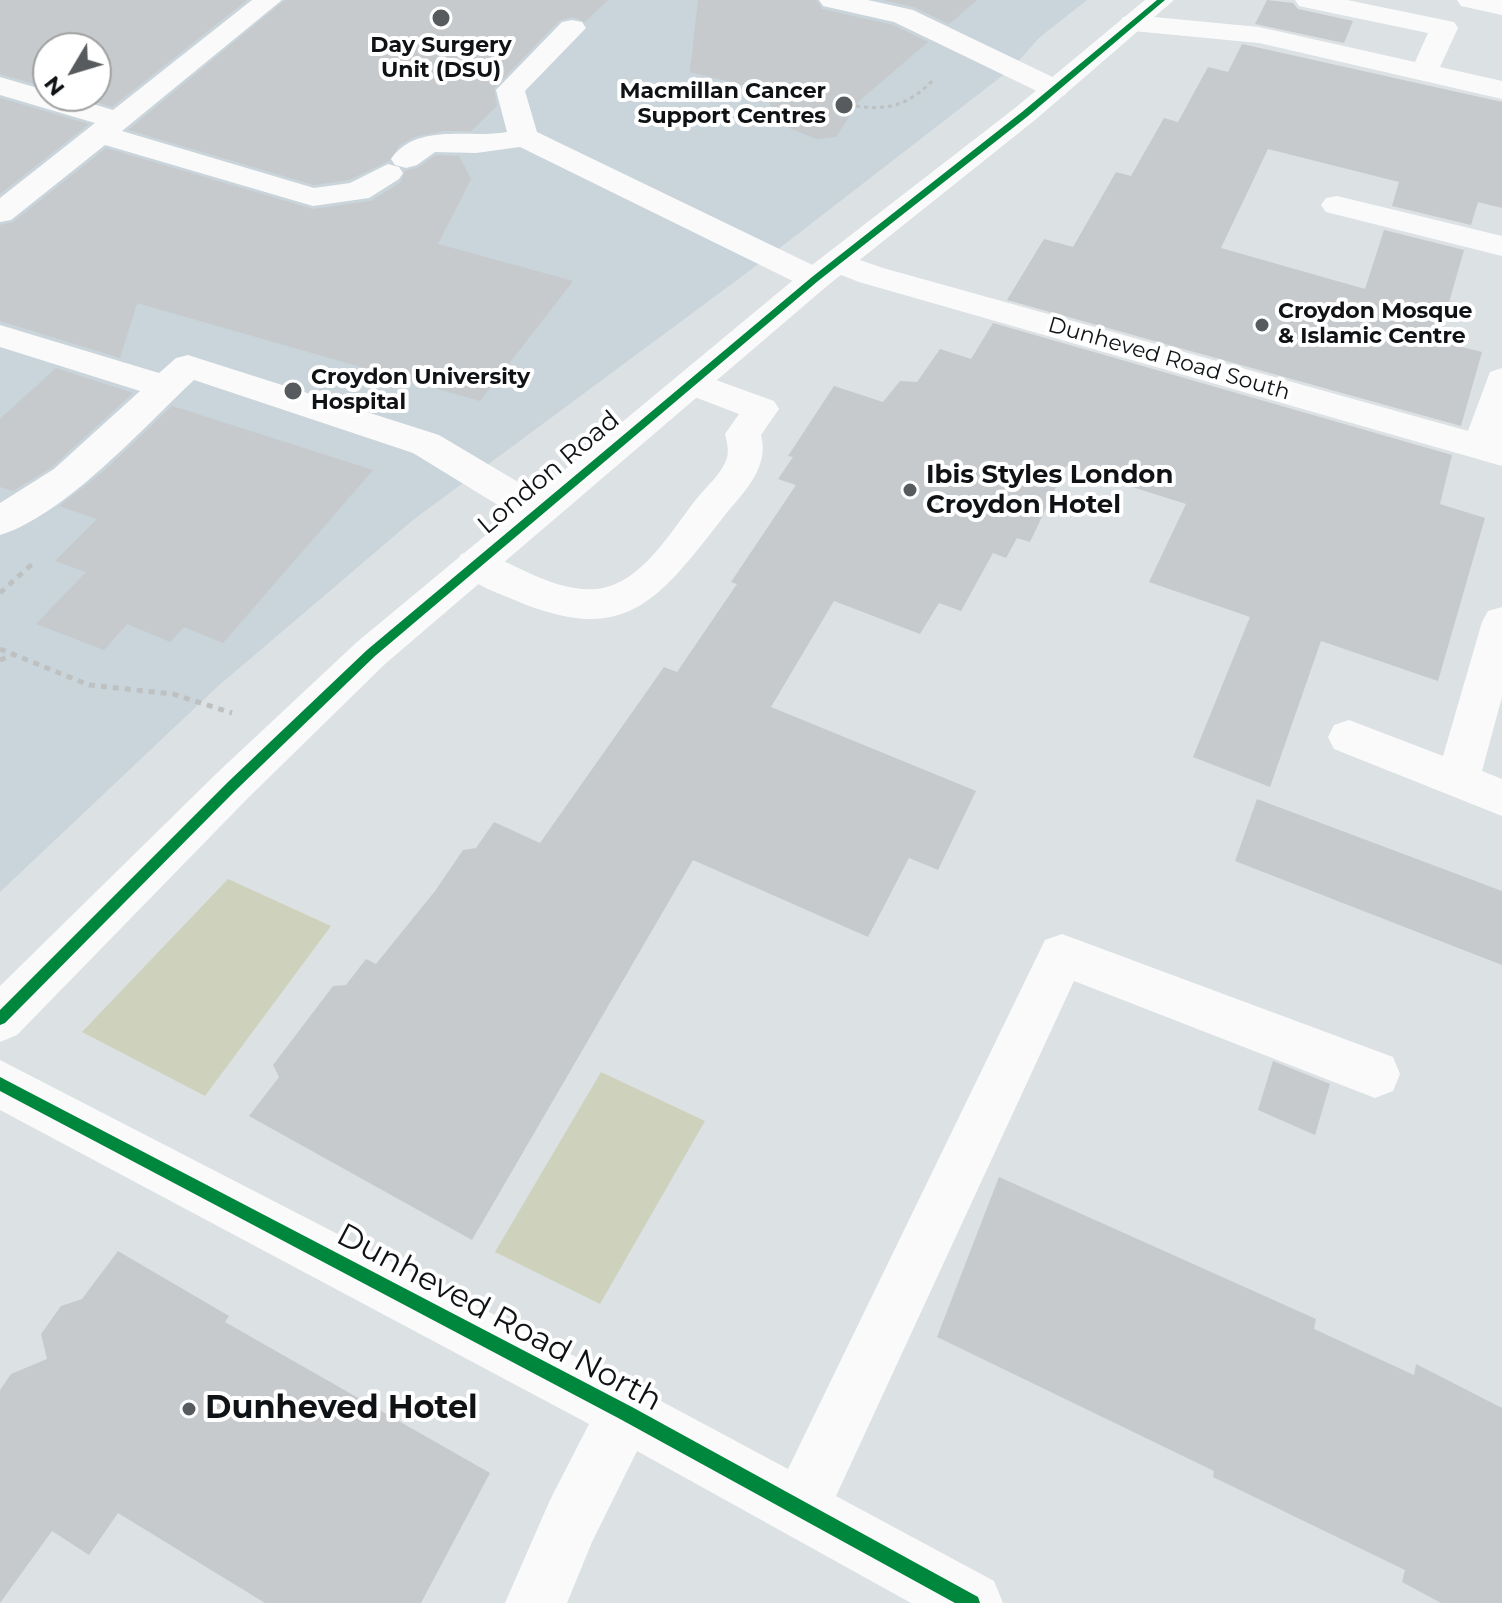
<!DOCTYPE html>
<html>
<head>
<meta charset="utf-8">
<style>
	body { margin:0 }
	#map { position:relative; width:1502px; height:1603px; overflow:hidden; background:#dce1e4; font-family:Montserrat,sans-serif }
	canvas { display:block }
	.north { position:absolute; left:32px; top:32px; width:80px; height:80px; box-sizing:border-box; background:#fff; border:2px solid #9fa1a1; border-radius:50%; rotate:232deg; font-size:22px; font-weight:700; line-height:32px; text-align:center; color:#101315 }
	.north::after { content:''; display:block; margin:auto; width:28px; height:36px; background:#575b5d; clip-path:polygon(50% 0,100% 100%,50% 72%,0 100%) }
</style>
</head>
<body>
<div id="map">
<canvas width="1502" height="1603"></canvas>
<div class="north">N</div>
</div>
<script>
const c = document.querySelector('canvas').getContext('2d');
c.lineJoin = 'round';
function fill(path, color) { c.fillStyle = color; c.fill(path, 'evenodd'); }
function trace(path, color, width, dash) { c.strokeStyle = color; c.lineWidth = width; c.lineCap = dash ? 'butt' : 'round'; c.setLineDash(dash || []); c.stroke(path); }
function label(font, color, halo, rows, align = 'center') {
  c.font = font + ' Montserrat,sans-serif'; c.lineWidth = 8; c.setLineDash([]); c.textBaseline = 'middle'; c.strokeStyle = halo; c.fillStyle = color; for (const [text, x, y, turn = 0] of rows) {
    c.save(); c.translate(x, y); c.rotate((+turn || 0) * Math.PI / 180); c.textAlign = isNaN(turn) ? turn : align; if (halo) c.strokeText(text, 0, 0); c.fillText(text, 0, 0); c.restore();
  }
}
fill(new Path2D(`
	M 0,0 L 1087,0 L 1040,37 L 1011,69 L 768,257 L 413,520 L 217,687 L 0,892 ZM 48,48 L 96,48 L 96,96 L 48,96 Z`), '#c9d4db');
fill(new Path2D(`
	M 228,879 L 331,926 L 205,1096 L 82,1032 Z
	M 601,1072 L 705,1121 L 600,1304 L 495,1252 Z`), '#ced2bd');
fill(new Path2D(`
	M 0,0 L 247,0 L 112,107 L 76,96 L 96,96 L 96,48 L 48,48 L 48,88 L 0,74 Z
	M 285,0 L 608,0 L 585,22 L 573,17 L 560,20 L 494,88 L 497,106 L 471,131 L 444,131 L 414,137 L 400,145 L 389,161 L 349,180 L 314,185 L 128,130 Z
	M 698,0 L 816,0 L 822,9 L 893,25 L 928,42 L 860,100 L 836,137 L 816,139 L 780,124 L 763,90 L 690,72 Z
	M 882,0 L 977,0 L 949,24 L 914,7 Z
	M 1267,0 L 1293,3 L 1298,9 L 1353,21 L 1344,43 L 1255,24 Z
	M 1242,44 L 1502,102 L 1502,208 L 1478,202 L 1471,225 L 1392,206 L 1399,182 L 1268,149 L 1221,248 L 1365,289 L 1384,230 L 1464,250 L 1438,341 L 1482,352 L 1461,426 L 1007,300 L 1044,239 L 1073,247 L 1116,172 L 1131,176 L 1164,118 L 1178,122 L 1208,67 L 1228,72 Z
	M 0,98 L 89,124 L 0,194 Z
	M 106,148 L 313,209 L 371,201 L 401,182 L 405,171 L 419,167 L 436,155 L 459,156 L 471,179 L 438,244 L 573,281 L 480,401 L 137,303 L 120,358 L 0,321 L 0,225 L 13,222 Z
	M 993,323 L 1452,455 L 1440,504 L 1485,518 L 1438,681 L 1321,641 L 1270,787 L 1193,757 L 1250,617 L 1149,582 L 1186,504 L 1066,466 L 1030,542 L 1017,538 L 1006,558 L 993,553 L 961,611 L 939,603 L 920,634 L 834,601 L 771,707 L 976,791 L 938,870 L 909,858 L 868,937 L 693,860 L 472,1240 L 249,1116 L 279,1077 L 273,1065 L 333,986 L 346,985 L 366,959 L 376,964 L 435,891 L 463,850 L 476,848 L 494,822 L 540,843 L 664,667 L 677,672 L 737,584 L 731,582 L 796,485 L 778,479 L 793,457 L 788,456 L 834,386 L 883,402 L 900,381 L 917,382 L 940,349 L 971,359 Z
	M 56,368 L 133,393 L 52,467 L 13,491 L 0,487 L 0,419 Z
	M 172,406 L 373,470 L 223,643 L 184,627 L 170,642 L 127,624 L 104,650 L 36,624 L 86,572 L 55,561 L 97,519 L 59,506 L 105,470 Z
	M 1257,799 L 1502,891 L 1502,965 L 1235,861 Z
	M 1273,1061 L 1330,1084 L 1315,1135 L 1258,1110 Z
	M 999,1177 L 1316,1319 L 1314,1329 L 1414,1375 L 1416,1364 L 1502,1408 L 1502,1603 L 1441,1603 L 1402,1582 L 1405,1570 L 1213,1477 L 1214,1471 L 937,1337 Z
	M 118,1251 L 229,1316 L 225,1322 L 490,1473 L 421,1603 L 265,1603 L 118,1513 L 89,1555 L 52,1531 L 0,1603 L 0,1390 L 11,1374 L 47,1359 L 41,1334 L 61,1306 L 82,1299 Z`), '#c6cacc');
trace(new Path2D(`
	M 856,106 C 890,111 910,104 934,79`), '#bfc1c1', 3, [4, 4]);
trace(new Path2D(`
	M 0,593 L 30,566 L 24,565
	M 0,649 L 89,685 L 173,694 L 232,713
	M 0,660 L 15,654`), '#bfc1c1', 5, [6, 6]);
fill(new Path2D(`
	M 252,0 L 282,0 L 122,131 L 314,188 L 350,183 L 388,164 L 399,167 L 403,173 L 399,179 L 369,198 L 313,206 L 105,145 L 11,220 L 0,222 L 0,198 L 95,123 L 0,95 L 0,77 L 48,91 L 48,96 L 66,96 L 113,110 Z
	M 819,0 L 868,0 L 913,10 L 1065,83 L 1069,89 L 1065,95 L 1055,98 L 1045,95 L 894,22 L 823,6 Z
	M 1295,0 L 1347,0 L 1454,22 L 1458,28 L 1440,67 L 1502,81 L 1502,99 L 1259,43 L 1133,31 L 1123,29 L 1119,23 L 1123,17 L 1133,15 L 1259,27 L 1415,62 L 1428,33 L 1308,8 L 1299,6 Z
	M 1457,0 L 1502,0 L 1502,15 L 1461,6 Z
	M 572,20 L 582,22 L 586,28 L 525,91 L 537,132 L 827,272 L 831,279 L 827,286 L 815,289 L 803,286 L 520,147 L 476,153 L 435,152 L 417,165 L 406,168 L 395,165 L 391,159 C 417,122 469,139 507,132 L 496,90 L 562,22 Z
	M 1337,196 L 1502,236 L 1502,256 L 1326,212 L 1321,205 L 1326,198 Z
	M 837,252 L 883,268 L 1468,431 L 1490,372 L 1502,368 L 1502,466 L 859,282 L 826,269 L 821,262 L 826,255 Z
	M 0,325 L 159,373 L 176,358 L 188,355 L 439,435 L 550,501 L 556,511 L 550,521 L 537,525 L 524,521 L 413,453 L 194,380 C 145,426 64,516 0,535 L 0,503 L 54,469 L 140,391 L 0,347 Z
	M 691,371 L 774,401 L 779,409 L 761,435 C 770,467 744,492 725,515 C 659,599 627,649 512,599 C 493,591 466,582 456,564 L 461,554 L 475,550 C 516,562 551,592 596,589 C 642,585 672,529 698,497 C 708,485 722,473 727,458 C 729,450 727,442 725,434 L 739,414 L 679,391 L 674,383 L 679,375 Z
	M 1502,607 L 1502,697 L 1482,771 L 1502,779 L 1502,816 L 1334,749 L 1328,737 L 1334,725 L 1349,720 L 1443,756 L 1482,622 L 1488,611 Z
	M 1062,934 L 1393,1057 L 1400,1074 L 1393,1091 L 1375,1098 L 1074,981 L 836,1496 L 994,1581 L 1003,1603 L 911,1603 L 637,1451 L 592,1542 L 567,1603 L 505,1603 L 550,1500 L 589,1424 L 0,1110 L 0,1060 L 646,1393 L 788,1469 L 1045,940 Z`), '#fafafb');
fill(new Path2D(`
	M 1145,0 L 1174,0 L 1035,120 L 827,286 L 385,664 L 247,799 L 17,1035 L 0,1042 L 0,986 L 217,773 L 357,642 L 803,272 L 1015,108 Z`), '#fafafb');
fill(new Path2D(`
	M 1157,0 L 1165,0 L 1028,116 L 818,281 L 375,656 L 236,790 L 5,1023 L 0,1025 L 0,1010 L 228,782 L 367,650 L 812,277 L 1022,112 Z
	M 0,1077 L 632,1407 L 978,1597 L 980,1603 L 955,1603 L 620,1419 L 0,1091 Z`), '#00873e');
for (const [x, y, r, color] of [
	[441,18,10,"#575b5d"],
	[844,105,10,"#575b5d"],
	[1262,325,8,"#575b5d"],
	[293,391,10,"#575b5d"],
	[910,490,8,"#575b5d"],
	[189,1409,8,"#575b5d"]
]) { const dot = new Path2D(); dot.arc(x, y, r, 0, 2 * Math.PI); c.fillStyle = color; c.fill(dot); trace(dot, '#fff', 3); }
label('bold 22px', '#101315', '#fff', [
	["Day Surgery",441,46,"center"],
	["Unit (DSU)",441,71,"center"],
	["Macmillan Cancer",826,92,"right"],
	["Support Centres",826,117,"right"],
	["Croydon Mosque",1278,312],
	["& Islamic Centre",1278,337],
	["Croydon University",311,378],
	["Hospital",311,403]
], 'left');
label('22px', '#101315', '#fff', [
	["Dunheved Road South",1169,359,16]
]);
label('26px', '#101315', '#fff', [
	["London Road",549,473,-40]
]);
label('bold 26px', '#101315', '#fff', [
	["Ibis Styles London",926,475],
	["Croydon Hotel",926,505]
], 'left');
label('32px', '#101315', '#fff', [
	["Dunheved Road North",499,1318,28]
]);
label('bold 32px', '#101315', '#fff', [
	["Dunheved Hotel",205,1409]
], 'left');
</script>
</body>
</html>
